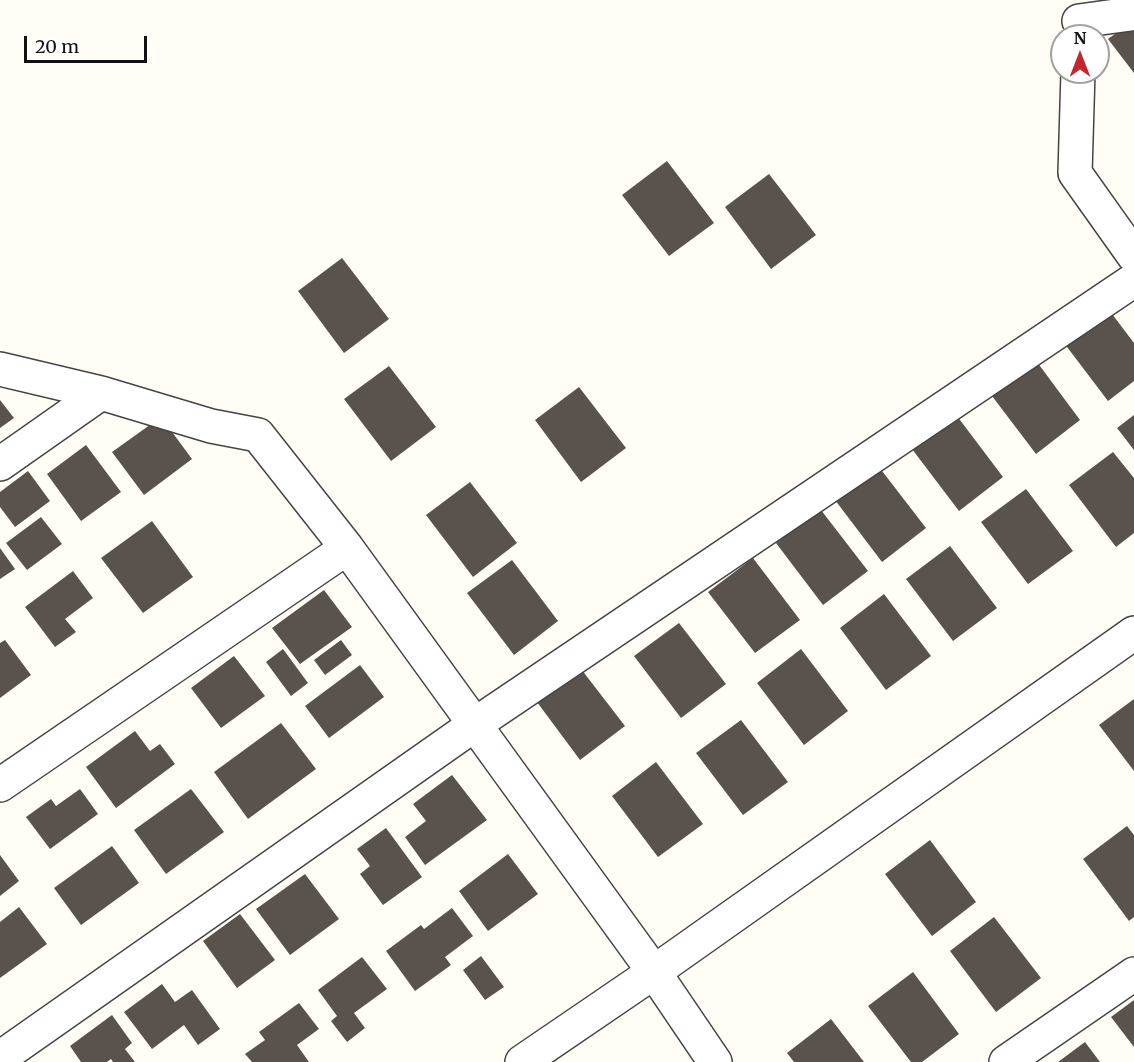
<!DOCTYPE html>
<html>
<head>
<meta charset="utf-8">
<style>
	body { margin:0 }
	#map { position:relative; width:1134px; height:1062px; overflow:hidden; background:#fffdf5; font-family:Merriweather,serif }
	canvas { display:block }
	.north { position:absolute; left:1050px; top:24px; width:60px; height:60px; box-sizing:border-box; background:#fff; border:2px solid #a0a0a0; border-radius:50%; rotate:0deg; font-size:16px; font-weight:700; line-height:24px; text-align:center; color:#111 }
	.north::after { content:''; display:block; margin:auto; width:21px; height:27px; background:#c4262e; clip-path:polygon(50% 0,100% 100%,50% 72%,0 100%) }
	.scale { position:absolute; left:24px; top:36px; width:123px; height:27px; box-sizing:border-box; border:3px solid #111; border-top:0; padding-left:8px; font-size:18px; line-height:21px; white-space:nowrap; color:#111; -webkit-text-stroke:4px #fff; paint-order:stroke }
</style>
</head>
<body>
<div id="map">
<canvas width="1134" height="1062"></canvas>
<div class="north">N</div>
<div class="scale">20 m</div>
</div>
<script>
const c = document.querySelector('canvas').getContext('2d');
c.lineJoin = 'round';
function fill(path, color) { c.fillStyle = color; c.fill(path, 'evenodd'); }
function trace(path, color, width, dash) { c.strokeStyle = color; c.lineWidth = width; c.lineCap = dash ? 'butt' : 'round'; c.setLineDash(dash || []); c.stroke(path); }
fill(new Path2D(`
	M 1134,20 L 1134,73 L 1108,39 Z
	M 667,161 L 714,223 L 669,256 L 622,195 Z
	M 769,174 L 816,235 L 771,269 L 725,207 Z
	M 342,258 L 389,319 L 344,353 L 298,291 Z
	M 1106,306 L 1134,343 L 1134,381 L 1108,401 L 1061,339 Z
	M 1034,358 L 1080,420 L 1036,454 L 989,392 Z
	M 389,366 L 436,427 L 391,461 L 344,399 Z
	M 579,387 L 626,448 L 581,482 L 535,420 Z
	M 0,400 L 14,418 L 0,428 Z
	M 1134,415 L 1134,450 L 1117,428 Z
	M 957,416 L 1003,477 L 959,511 L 912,449 Z
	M 161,417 L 192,459 L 144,495 L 112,452 Z
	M 86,445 L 121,492 L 81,521 L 47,474 Z
	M 1113,452 L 1134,478 L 1134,533 L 1116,547 L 1069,485 Z
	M 879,467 L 926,528 L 882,562 L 835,500 Z
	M 28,471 L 50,501 L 15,527 L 0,507 L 0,492 Z
	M 470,482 L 517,543 L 473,577 L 426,515 Z
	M 1026,489 L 1073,551 L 1028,584 L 981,522 Z
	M 821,510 L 868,571 L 823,605 L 776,543 Z
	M 41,517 L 62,544 L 27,570 L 6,543 Z
	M 152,521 L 193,577 L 143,613 L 101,558 Z
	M 950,546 L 997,608 L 953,641 L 906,579 Z
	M 0,548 L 15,569 L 0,579 Z
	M 753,558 L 800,620 L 755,653 L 708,592 Z
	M 512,560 L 558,621 L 514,655 L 467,593 Z
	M 73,571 L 93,598 L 65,619 L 76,632 L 55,647 L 25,607 Z
	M 324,590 L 352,627 L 300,664 L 272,628 Z
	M 884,594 L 931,656 L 886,690 L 840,628 Z
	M 679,623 L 726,684 L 681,718 L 634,656 Z
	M 5,640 L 31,675 L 0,698 L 0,643 Z
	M 341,640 L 352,655 L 325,675 L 314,660 Z
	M 283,649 L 308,683 L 291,696 L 266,662 Z
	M 801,649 L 848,711 L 804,745 L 757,683 Z
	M 234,656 L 265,696 L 221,728 L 191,688 Z
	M 360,665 L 384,697 L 329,738 L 305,706 Z
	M 578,665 L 625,726 L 580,760 L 534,698 Z
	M 1134,699 L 1134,771 L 1099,725 Z
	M 741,720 L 788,782 L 743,815 L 696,753 Z
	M 281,723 L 316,769 L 248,819 L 214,772 Z
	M 135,731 L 150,751 L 160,744 L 175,764 L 116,808 L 86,767 Z
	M 656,762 L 703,824 L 658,857 L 612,796 Z
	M 452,775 L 487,820 L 425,865 L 405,837 L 426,821 L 413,804 Z
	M 80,789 L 98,814 L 50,849 L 26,817 L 51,799 L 56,806 Z
	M 191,789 L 224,832 L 166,874 L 134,830 Z
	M 1127,826 L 1134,835 L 1134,917 L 1129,921 L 1083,859 Z
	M 386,828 L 422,877 L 383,905 L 360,874 L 370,866 L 357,849 Z
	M 930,840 L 976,902 L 932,936 L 885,874 Z
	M 112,846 L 139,883 L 81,925 L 54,888 Z
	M 508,854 L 538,894 L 488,931 L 459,891 Z
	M 0,855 L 19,881 L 0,896 Z
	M 305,874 L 339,919 L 290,955 L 256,909 Z
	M 19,907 L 47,944 L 0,978 L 0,922 Z
	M 452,908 L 473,936 L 445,957 L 451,965 L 415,991 L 386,951 L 421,925 L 424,929 Z
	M 240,914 L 275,960 L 237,988 L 203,941 Z
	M 994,917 L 1041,978 L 996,1012 L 950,951 Z
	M 481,956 L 504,987 L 485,1000 L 463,970 Z
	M 362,957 L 387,989 L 354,1013 L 365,1028 L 347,1042 L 331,1021 L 337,1016 L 318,990 Z
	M 913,972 L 959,1034 L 922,1062 L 911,1062 L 868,1006 Z
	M 162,984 L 175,1002 L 192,990 L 220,1029 L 198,1045 L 184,1025 L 152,1049 L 124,1012 Z
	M 1134,1000 L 1134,1047 L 1111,1017 Z
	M 299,1003 L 319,1029 L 297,1045 L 309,1062 L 252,1062 L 245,1054 L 265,1040 L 259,1032 Z
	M 112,1015 L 132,1043 L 125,1049 L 135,1062 L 113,1062 L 111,1059 L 107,1062 L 81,1062 L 70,1046 Z
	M 831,1019 L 864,1062 L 794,1062 L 787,1053 Z
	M 1085,1042 L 1100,1062 L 1058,1062 Z`), '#5a524d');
const minor = new Path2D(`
	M 1079,21 L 1131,14 L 1134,12
	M 1078,72 L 1075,173 L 1134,256
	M 0,369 L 101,393 L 211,426 L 258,435 L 347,548 L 654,972 L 715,1062
	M 0,464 L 101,393
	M 0,785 L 347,548
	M 0,1058 L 474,725 L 1134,280
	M 522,1062 L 654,972 L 1134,633
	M 1006,1062 L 1134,974`);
trace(minor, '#444', 36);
trace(minor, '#fff', 33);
</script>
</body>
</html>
